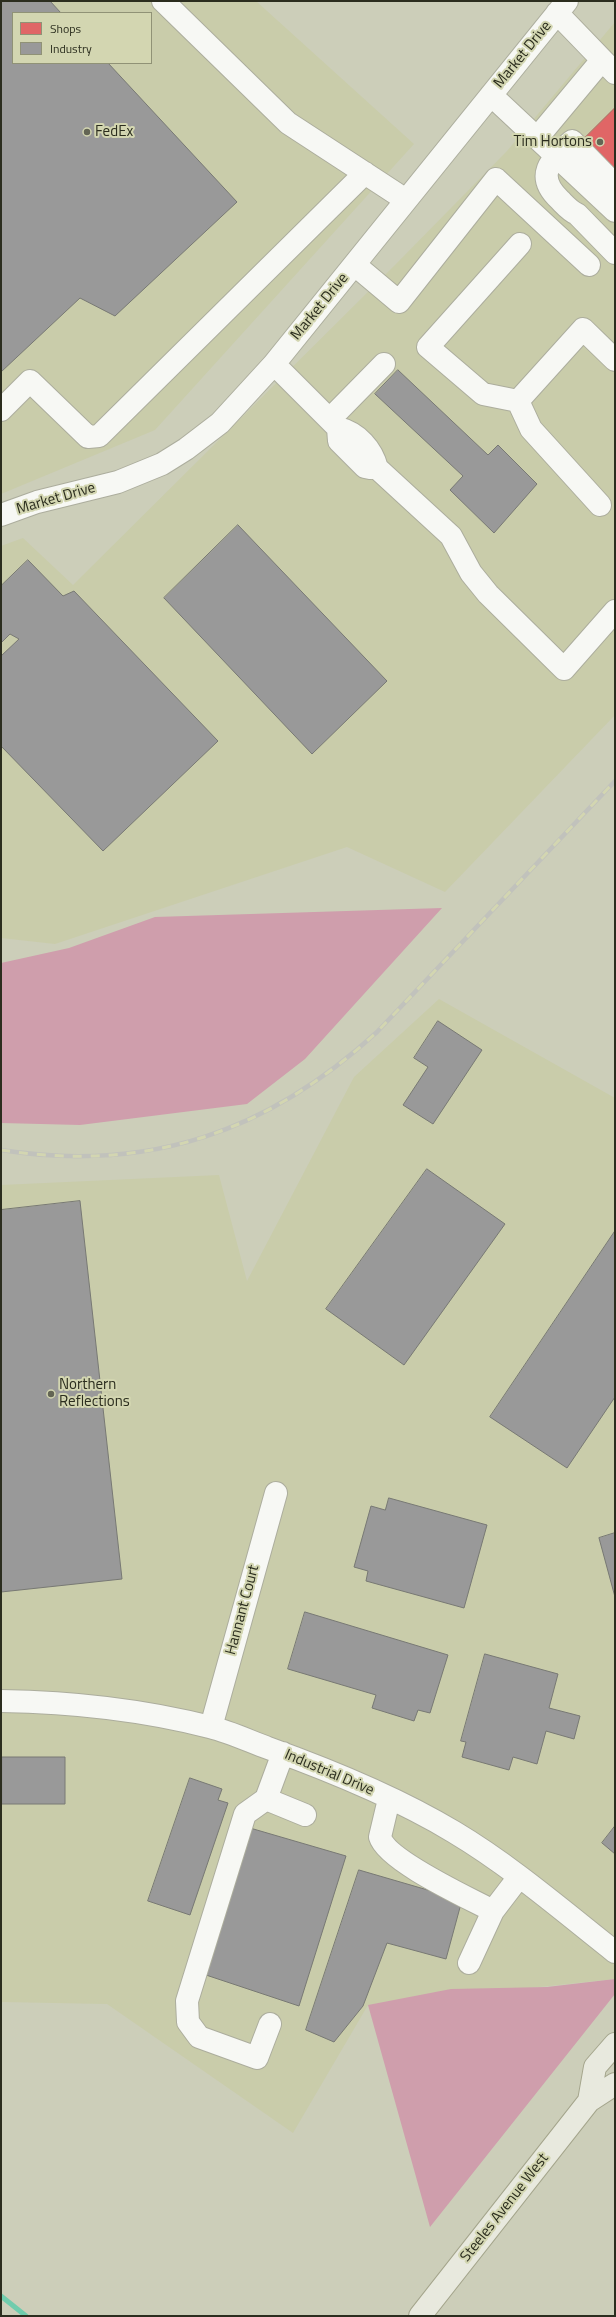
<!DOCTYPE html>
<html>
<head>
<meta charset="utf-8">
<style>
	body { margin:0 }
	#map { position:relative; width:616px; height:2317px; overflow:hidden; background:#ccceb9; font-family:"Titillium Web",sans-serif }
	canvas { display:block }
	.frame { position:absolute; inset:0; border:2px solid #2b2d1e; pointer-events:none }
	.legend { position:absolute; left:12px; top:12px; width:140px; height:52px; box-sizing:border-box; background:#d3d6b1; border:1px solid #909276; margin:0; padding:5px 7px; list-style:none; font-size:12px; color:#2b2d1e }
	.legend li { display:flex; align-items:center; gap:8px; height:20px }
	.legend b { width:20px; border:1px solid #909276 }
</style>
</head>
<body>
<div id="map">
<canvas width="616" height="2317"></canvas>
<div class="frame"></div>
<ul class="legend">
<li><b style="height:11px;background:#e06666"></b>Shops</li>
<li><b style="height:11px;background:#999"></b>Industry</li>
</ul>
</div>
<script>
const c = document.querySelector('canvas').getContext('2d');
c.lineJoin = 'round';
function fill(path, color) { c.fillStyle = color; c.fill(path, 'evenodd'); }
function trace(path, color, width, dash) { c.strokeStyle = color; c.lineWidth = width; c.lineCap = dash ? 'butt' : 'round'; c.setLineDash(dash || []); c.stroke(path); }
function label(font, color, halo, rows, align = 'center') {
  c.font = font + ' "Titillium Web",sans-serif'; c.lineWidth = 4; c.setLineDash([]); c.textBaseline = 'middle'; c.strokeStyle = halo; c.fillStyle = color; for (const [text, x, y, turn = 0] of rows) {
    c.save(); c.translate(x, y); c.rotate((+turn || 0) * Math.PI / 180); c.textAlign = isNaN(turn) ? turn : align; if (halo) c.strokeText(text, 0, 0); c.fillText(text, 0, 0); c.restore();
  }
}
fill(new Path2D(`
	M 1,1 L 256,1 L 414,144 L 155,430 L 1,494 ZM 13,13 L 151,13 L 151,63 L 13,63 Z
	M 615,22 L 615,715 L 445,892 L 347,847 L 55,944 L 1,938 L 1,546 L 23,538 L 73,585 L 395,265 L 507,151 Z
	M 439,999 L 615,1098 L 615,1979 L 368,2005 L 293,2133 L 107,2004 L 1,2002 L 1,1185 L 219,1175 L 247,1281 L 354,1077 Z`), '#c9ccaa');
fill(new Path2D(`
	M 442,908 L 305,1059 L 247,1104 L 80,1125 L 1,1123 L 1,963 L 69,948 L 155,917 Z
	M 615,1979 L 615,1994 L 430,2227 L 368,2005 L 451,1989 L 547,1987 Z`), '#cf9eac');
const shops = new Path2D(`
	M 615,108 L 615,177 L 584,139 Z`);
fill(shops, '#e06666');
trace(shops, '#aa5550', 1);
const industry = new Path2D(`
	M 1,1 L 50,1 L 61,13 L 13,13 L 13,63 L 108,63 L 237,202 L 115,316 L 80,298 L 1,372 Z
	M 398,370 L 488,455 L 498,445 L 537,484 L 494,533 L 450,490 L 463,476 L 375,394 Z
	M 238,525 L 387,681 L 312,754 L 164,598 Z
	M 28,560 L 63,596 L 74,591 L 218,741 L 103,851 L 1,746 L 1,656 L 19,639 L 10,634 L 1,643 L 1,586 Z
	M 438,1021 L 482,1050 L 433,1124 L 403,1105 L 428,1067 L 414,1058 Z
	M 427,1169 L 505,1224 L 404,1365 L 326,1309 Z
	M 80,1201 L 122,1579 L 1,1592 L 1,1210 Z
	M 615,1231 L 615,1397 L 567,1468 L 490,1417 Z
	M 389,1498 L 487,1525 L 464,1608 L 366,1581 L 368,1571 L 354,1567 L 371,1506 L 385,1510 Z
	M 615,1533 L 615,1597 L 599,1538 Z
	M 305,1612 L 448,1655 L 430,1713 L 418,1710 L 414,1721 L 372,1708 L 376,1695 L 288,1669 Z
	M 485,1654 L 558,1674 L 549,1708 L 580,1716 L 574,1739 L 546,1731 L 537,1764 L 513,1757 L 509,1770 L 462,1757 L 466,1742 L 461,1741 Z
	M 2,1757 L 65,1757 L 65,1804 L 2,1804 Z
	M 190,1778 L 222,1789 L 218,1800 L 228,1803 L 190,1915 L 148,1901 Z
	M 615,1826 L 615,1854 L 602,1843 Z
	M 250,1828 L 346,1856 L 299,2006 L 203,1974 Z
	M 359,1870 L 462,1900 L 446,1959 L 387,1943 L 363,2006 L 334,2042 L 306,2030 Z`);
fill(industry, '#999');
trace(industry, '#787974', 1);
trace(new Path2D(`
	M 1,2296 L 26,2316`), '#70ccad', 5);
const minor = new Path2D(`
	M 163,1 L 288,123 L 406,200
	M 557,13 L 615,73
	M 491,95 L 615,211
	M 537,138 L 602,60
	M 612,208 L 612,182 L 572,141 C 550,160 534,176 560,200 C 565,205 570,211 577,214 L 615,253
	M 355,265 L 399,302 L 496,179 L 589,265
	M 274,364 L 338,428 C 358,433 372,449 377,468 L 451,536 L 471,573 L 488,594 L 564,669 L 615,611
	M 518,401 L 483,394 L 428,347 L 520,244
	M 518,401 L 583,329 L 615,360
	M 518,401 L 531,429 L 600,505
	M 1,410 L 30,381 L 88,437 L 99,436 L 365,173
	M 330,419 L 384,364
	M 338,428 L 339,441 L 365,467 L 370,468
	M 1,515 L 37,502 L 118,482 L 162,464 L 186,449 L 220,423 L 274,364 L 567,1
	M 1,1701 C 70,1702 143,1710 210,1727 C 230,1732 249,1741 268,1748 C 332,1771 396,1797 454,1832 C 511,1866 563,1911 615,1952
	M 211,1727 L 276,1493
	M 266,1799 L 305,1815
	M 389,1799 L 380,1837 C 387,1861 469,1898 493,1911 L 519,1877
	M 469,1963 L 493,1911
	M 270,2024 L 257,2058 L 199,2037 L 188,2022 L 187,2001 L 245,1814 L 266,1799 L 283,1753`);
const major = new Path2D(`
	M 589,2101 L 595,2067 L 615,2044
	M 420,2316 L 589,2101 L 615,2084`);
trace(minor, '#acad9d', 24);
trace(major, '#a4a58c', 24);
trace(minor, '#f7f8f4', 22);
trace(major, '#e8e9de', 22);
const rail = new Path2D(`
	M 1,1150 C 149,1173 268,1132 377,1032 L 615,781`);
trace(rail, '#c1c2bc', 4.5);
trace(rail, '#d3d6b1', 3, [9]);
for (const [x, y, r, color] of [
	[87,132,4,"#636554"],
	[600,142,4,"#636554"],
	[51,1394,4,"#636554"]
]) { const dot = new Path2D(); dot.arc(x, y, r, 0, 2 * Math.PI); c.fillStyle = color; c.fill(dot); trace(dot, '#d3d6b1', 1.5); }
label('15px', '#2b2d1e', '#d3d6b1', [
	["Market Drive",523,55,-51],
	["Market Drive",320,307,-51],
	["Market Drive",56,499,-16],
	["Hannant Court",243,1610,-75],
	["Industrial Drive",329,1773,23],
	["Steeles Avenue West",505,2208,-52]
]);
label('15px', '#2b2d1e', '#d3d6b1', [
	["FedEx",95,132],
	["Tim Hortons",592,142,"right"],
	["Northern",59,1385],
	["Reflections",59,1402]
], 'left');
</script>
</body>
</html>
